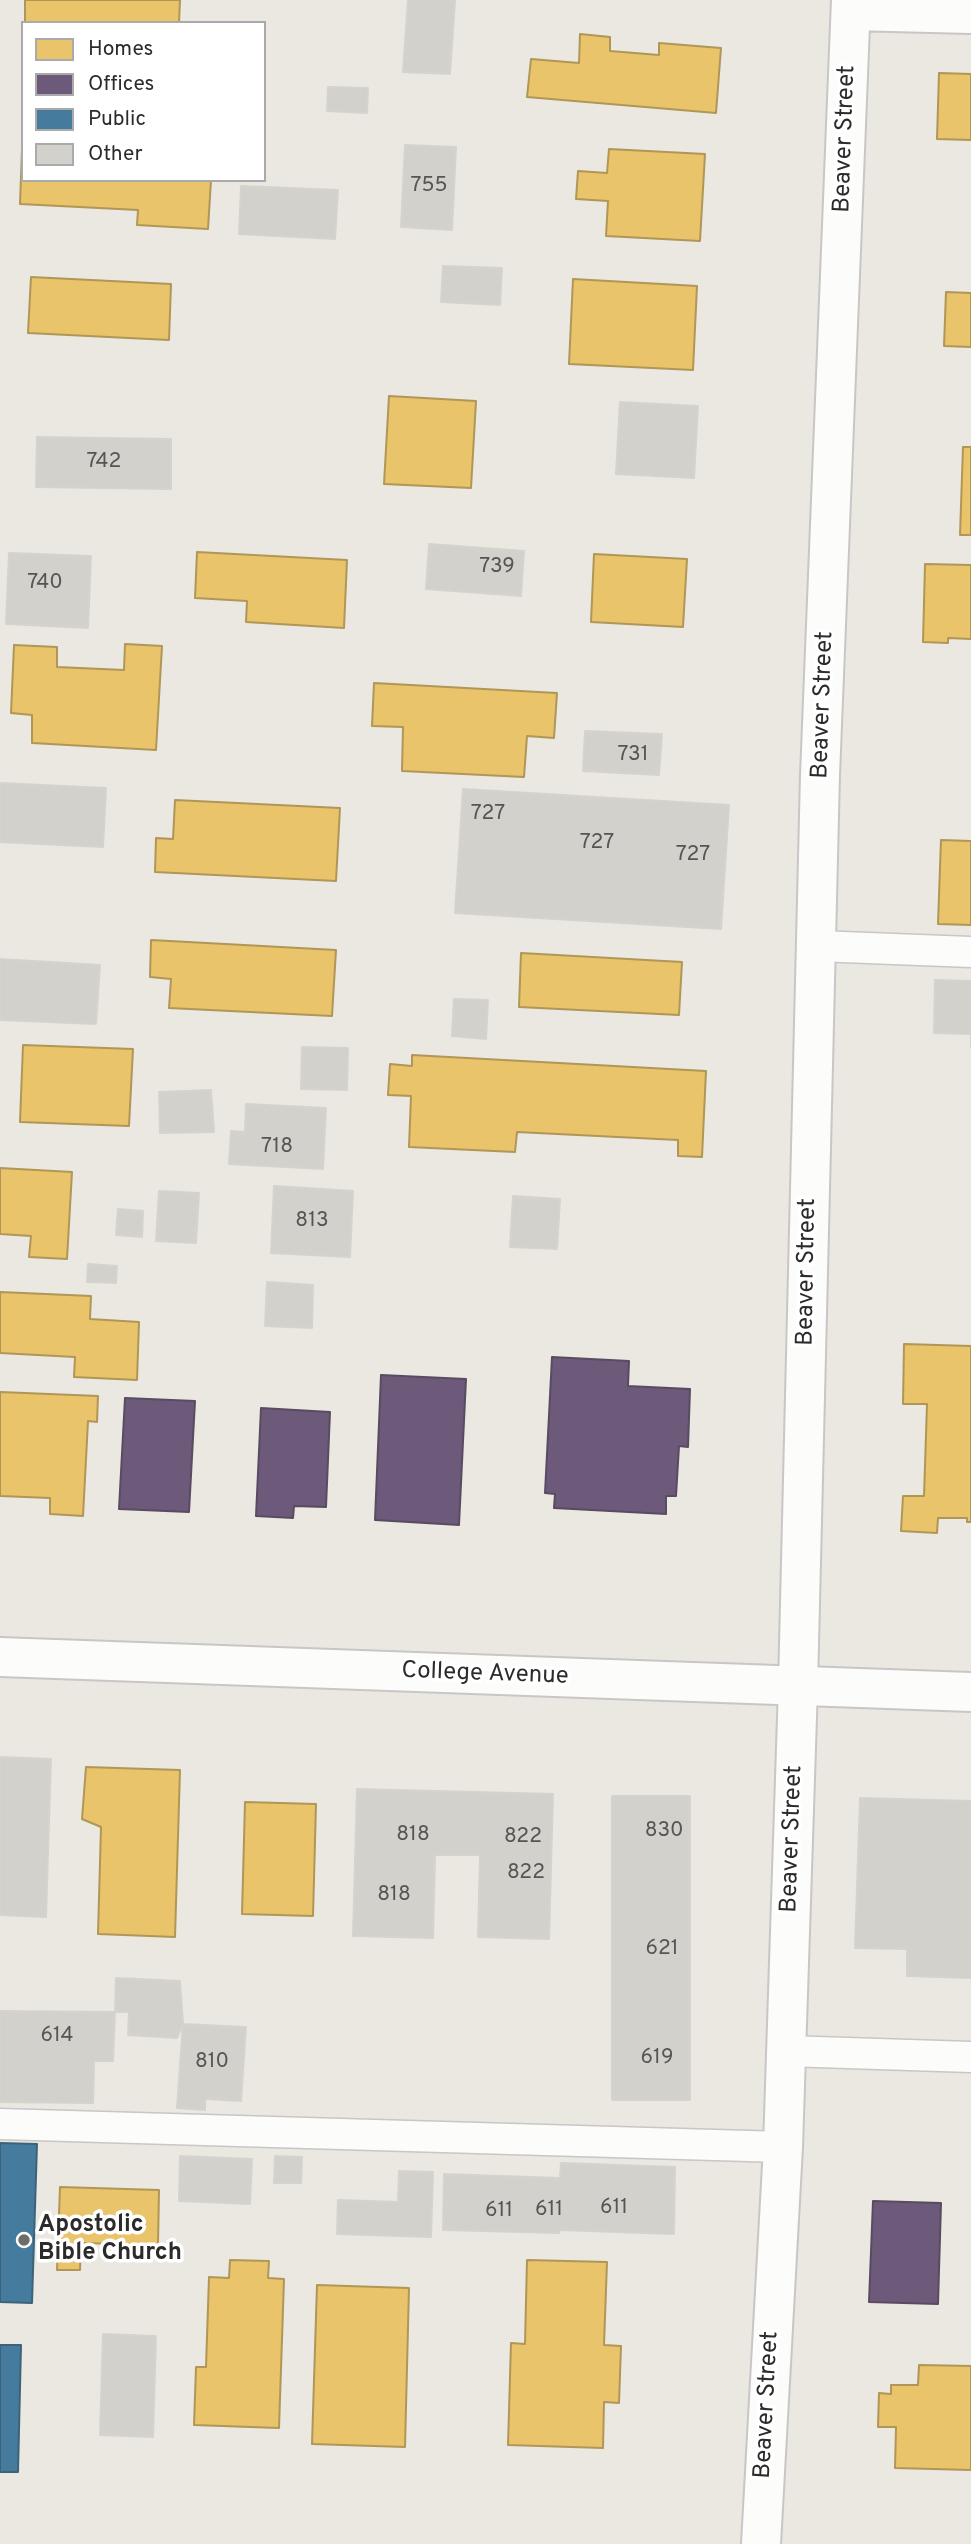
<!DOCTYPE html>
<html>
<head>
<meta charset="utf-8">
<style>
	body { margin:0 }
	#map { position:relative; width:971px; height:2544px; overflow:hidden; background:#eae8e1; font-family:Overpass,sans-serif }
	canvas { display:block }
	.legend { position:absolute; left:21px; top:21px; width:245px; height:161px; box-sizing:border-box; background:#fff; border:2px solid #aaa; margin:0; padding:9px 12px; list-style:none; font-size:21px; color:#2b2b2b }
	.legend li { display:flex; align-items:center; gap:14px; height:35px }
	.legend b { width:35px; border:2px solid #aaa }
</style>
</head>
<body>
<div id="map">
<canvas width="971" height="2544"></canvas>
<ul class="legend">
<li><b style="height:19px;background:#e9c46a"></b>Homes</li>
<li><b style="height:19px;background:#6d597a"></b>Offices</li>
<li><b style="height:19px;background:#457b9d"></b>Public</li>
<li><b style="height:19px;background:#d3d1cc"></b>Other</li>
</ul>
</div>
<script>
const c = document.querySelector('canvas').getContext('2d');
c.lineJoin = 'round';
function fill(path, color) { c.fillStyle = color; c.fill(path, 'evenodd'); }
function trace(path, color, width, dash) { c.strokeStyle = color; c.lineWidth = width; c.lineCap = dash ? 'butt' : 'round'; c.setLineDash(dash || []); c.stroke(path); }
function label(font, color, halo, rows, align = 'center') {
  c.font = font + ' Overpass,sans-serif'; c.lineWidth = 7; c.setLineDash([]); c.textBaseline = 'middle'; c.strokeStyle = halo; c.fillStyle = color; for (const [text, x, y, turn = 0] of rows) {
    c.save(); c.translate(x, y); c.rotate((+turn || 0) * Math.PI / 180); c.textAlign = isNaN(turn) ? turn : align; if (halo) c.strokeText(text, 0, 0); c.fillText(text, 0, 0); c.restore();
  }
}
const homes = new Path2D(`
	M 25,0 L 180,0 L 179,23 L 25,23 Z
	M 580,34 L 610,37 L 610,51 L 659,55 L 659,43 L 721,48 L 716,113 L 527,97 L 531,59 L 579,63 Z
	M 939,73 L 971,74 L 971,140 L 937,139 Z
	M 22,149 L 23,180 L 211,180 L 208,229 L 137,225 L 138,210 L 20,204 Z
	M 609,149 L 705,154 L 700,241 L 606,236 L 608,201 L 576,199 L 578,171 L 607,173 Z
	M 31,277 L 171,284 L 169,340 L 28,333 Z
	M 573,279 L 697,286 L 693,370 L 569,364 Z
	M 946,292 L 971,293 L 971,347 L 944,346 Z
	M 389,396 L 476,401 L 471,488 L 384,484 Z
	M 963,447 L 971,447 L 971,535 L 960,535 Z
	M 197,552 L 347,560 L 344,628 L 246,622 L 247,601 L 195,598 Z
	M 594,554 L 687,559 L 683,627 L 591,622 Z
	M 925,564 L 971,565 L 971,639 L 948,638 L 948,643 L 923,642 Z
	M 125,644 L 162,646 L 156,750 L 32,743 L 32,715 L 11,713 L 14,645 L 57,647 L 57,667 L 124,670 Z
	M 374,683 L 557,693 L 554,738 L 527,736 L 524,777 L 402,771 L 403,727 L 372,726 Z
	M 175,800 L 340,808 L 336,881 L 155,872 L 156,838 L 173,839 Z
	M 941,840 L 971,841 L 971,925 L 938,924 Z
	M 151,940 L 336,950 L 332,1016 L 169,1008 L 171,979 L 150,977 Z
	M 521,953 L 682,962 L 679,1015 L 519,1007 Z
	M 23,1045 L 133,1049 L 129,1126 L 20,1122 Z
	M 412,1055 L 706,1071 L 702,1157 L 678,1156 L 678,1140 L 517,1132 L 515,1152 L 409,1147 L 411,1096 L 388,1095 L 390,1064 L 412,1066 Z
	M 0,1168 L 72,1172 L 67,1259 L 29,1257 L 31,1236 L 0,1234 Z
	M 0,1292 L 91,1296 L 90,1319 L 139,1322 L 137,1380 L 74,1377 L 75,1357 L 0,1353 Z
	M 904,1344 L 971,1346 L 971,1522 L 967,1522 L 967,1518 L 938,1518 L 937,1533 L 901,1531 L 903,1496 L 924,1496 L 927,1404 L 903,1404 Z
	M 0,1392 L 98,1396 L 97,1422 L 88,1421 L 83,1516 L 50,1514 L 50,1498 L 0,1496 Z
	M 86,1767 L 180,1770 L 175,1937 L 98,1934 L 101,1827 L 82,1819 Z
	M 245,1802 L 316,1804 L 313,1916 L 242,1914 Z
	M 60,2187 L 159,2190 L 158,2245 L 81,2243 L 80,2270 L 57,2270 Z
	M 230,2260 L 269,2261 L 268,2278 L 284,2279 L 279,2428 L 194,2425 L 196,2367 L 206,2367 L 209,2277 L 229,2278 Z
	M 527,2260 L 607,2262 L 604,2345 L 621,2346 L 619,2403 L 604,2402 L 603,2448 L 508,2445 L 511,2343 L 525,2344 Z
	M 317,2285 L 409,2288 L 405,2447 L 312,2444 Z
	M 919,2365 L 971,2366 L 971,2470 L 895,2468 L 896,2427 L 878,2427 L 879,2393 L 891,2394 L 891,2385 L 918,2385 Z`);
fill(homes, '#e9c46a');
trace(homes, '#b09657', 2);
const offices = new Path2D(`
	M 552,1357 L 629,1361 L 628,1386 L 690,1389 L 688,1447 L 679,1446 L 676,1496 L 666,1496 L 666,1514 L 554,1508 L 555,1494 L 545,1493 Z
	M 381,1375 L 466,1379 L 459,1525 L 375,1520 Z
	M 125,1398 L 195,1401 L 189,1512 L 119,1509 Z
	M 261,1408 L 330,1412 L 326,1507 L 294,1506 L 293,1518 L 256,1516 Z
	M 873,2201 L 941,2203 L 938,2304 L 869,2302 Z`);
fill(offices, '#6d597a');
trace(offices, '#594b62', 2);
const public = new Path2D(`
	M 0,2143 L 37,2144 L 32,2303 L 0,2302 Z
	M 0,2345 L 21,2345 L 18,2472 L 0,2472 Z`);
fill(public, '#457b9d');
trace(public, '#3d637b', 2);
const building = new Path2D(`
	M 408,0 L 455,0 L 450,74 L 403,72 Z
	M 328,87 L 368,88 L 367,113 L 327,111 Z
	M 405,145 L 456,147 L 452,230 L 401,227 Z
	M 241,186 L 338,190 L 335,239 L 239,234 Z
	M 443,266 L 502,268 L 500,305 L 441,302 Z
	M 620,402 L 698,406 L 694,478 L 616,474 Z
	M 37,437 L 171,439 L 171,489 L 36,487 Z
	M 429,544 L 524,551 L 521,596 L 426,589 Z
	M 9,553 L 91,556 L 88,628 L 6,624 Z
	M 585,731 L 662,734 L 659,775 L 583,771 Z
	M 0,783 L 106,788 L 103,847 L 0,842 Z
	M 463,789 L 729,805 L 721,929 L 455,913 Z
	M 0,959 L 100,965 L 96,1024 L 0,1020 Z
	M 935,980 L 971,981 L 971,1047 L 971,1034 L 934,1033 Z
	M 454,999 L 488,1000 L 486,1039 L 452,1036 Z
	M 302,1047 L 348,1048 L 347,1090 L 301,1089 Z
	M 211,1090 L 214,1132 L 160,1133 L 159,1092 Z
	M 246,1104 L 326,1108 L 323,1169 L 229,1164 L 231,1131 L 245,1132 Z
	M 274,1186 L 353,1191 L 350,1257 L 271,1253 Z
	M 159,1191 L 199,1193 L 196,1243 L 156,1241 Z
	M 513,1196 L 560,1199 L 557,1249 L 510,1247 Z
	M 118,1209 L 143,1211 L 142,1237 L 116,1235 Z
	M 88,1264 L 117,1266 L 116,1283 L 87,1282 Z
	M 267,1282 L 313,1285 L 312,1328 L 265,1326 Z
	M 0,1757 L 51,1759 L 46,1917 L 0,1915 Z
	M 357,1789 L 553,1794 L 549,1939 L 478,1937 L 480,1855 L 435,1855 L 433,1938 L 353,1936 Z
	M 612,1796 L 690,1796 L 690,2100 L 612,2100 Z
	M 860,1798 L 971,1801 L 971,1978 L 907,1976 L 907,1949 L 855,1948 Z
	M 116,1978 L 180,1981 L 183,2024 L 177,2038 L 128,2035 L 129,2012 L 115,2012 Z
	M 0,2011 L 115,2012 L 113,2061 L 94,2061 L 93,2103 L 0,2102 Z
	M 183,2024 L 246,2027 L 241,2101 L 205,2099 L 205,2110 L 177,2108 Z
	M 180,2156 L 252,2159 L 250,2204 L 179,2201 Z
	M 275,2156 L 302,2157 L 301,2183 L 274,2183 Z
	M 561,2163 L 675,2167 L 674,2234 L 559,2230 L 559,2233 L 443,2230 L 444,2174 L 560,2178 Z
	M 399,2171 L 433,2172 L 431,2237 L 337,2234 L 338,2200 L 398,2202 Z
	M 103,2334 L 156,2336 L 153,2437 L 100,2435 Z`);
fill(building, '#d3d1cc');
trace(building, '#d5d3cd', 2);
const lane = new Path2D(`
	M 817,946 L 971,952
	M 786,2051 L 971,2057
	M 0,2124 L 783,2147`);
const street = new Path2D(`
	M 851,11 L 971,14
	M 761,2544 L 783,2147 L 798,1686 L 820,775 L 851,0`);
const secondary = new Path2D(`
	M 0,1657 L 971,1692`);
trace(lane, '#c8c6c7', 33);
trace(street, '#c8c6c7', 42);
trace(secondary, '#c8c6c7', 42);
trace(lane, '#fcfcfa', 30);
trace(street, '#fcfcfa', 38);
trace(secondary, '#fcfcfa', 38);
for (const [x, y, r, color] of [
	[24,2240,7,"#6e6d6b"]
]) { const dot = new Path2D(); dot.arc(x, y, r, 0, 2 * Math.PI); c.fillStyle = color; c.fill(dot); trace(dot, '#fff', 2.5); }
label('21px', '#565554', null, [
	["755",429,187],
	["742",104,463],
	["739",497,568],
	["740",45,584],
	["731",633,756],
	["727",488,815],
	["727",597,844],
	["727",693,856],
	["718",277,1148],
	["813",312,1222],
	["830",664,1832],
	["818",413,1836],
	["822",523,1838],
	["822",526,1874],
	["818",394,1896],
	["621",662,1950],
	["614",57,2037],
	["619",657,2059],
	["810",212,2063],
	["611",614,2209],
	["611",549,2211],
	["611",499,2212]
]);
label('24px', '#2b2b2b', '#fff', [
	["Beaver Street",846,139,-88],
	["Beaver Street",824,705,-88],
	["Beaver Street",808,1272,-89],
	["College Avenue",485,1675,2],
	["Beaver Street",793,1839,-88],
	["Beaver Street",768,2405,-87]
]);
label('bold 24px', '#2b2b2b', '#fff', [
	["Apostolic",38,2226],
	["Bible Church",38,2254]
], 'left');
</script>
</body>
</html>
